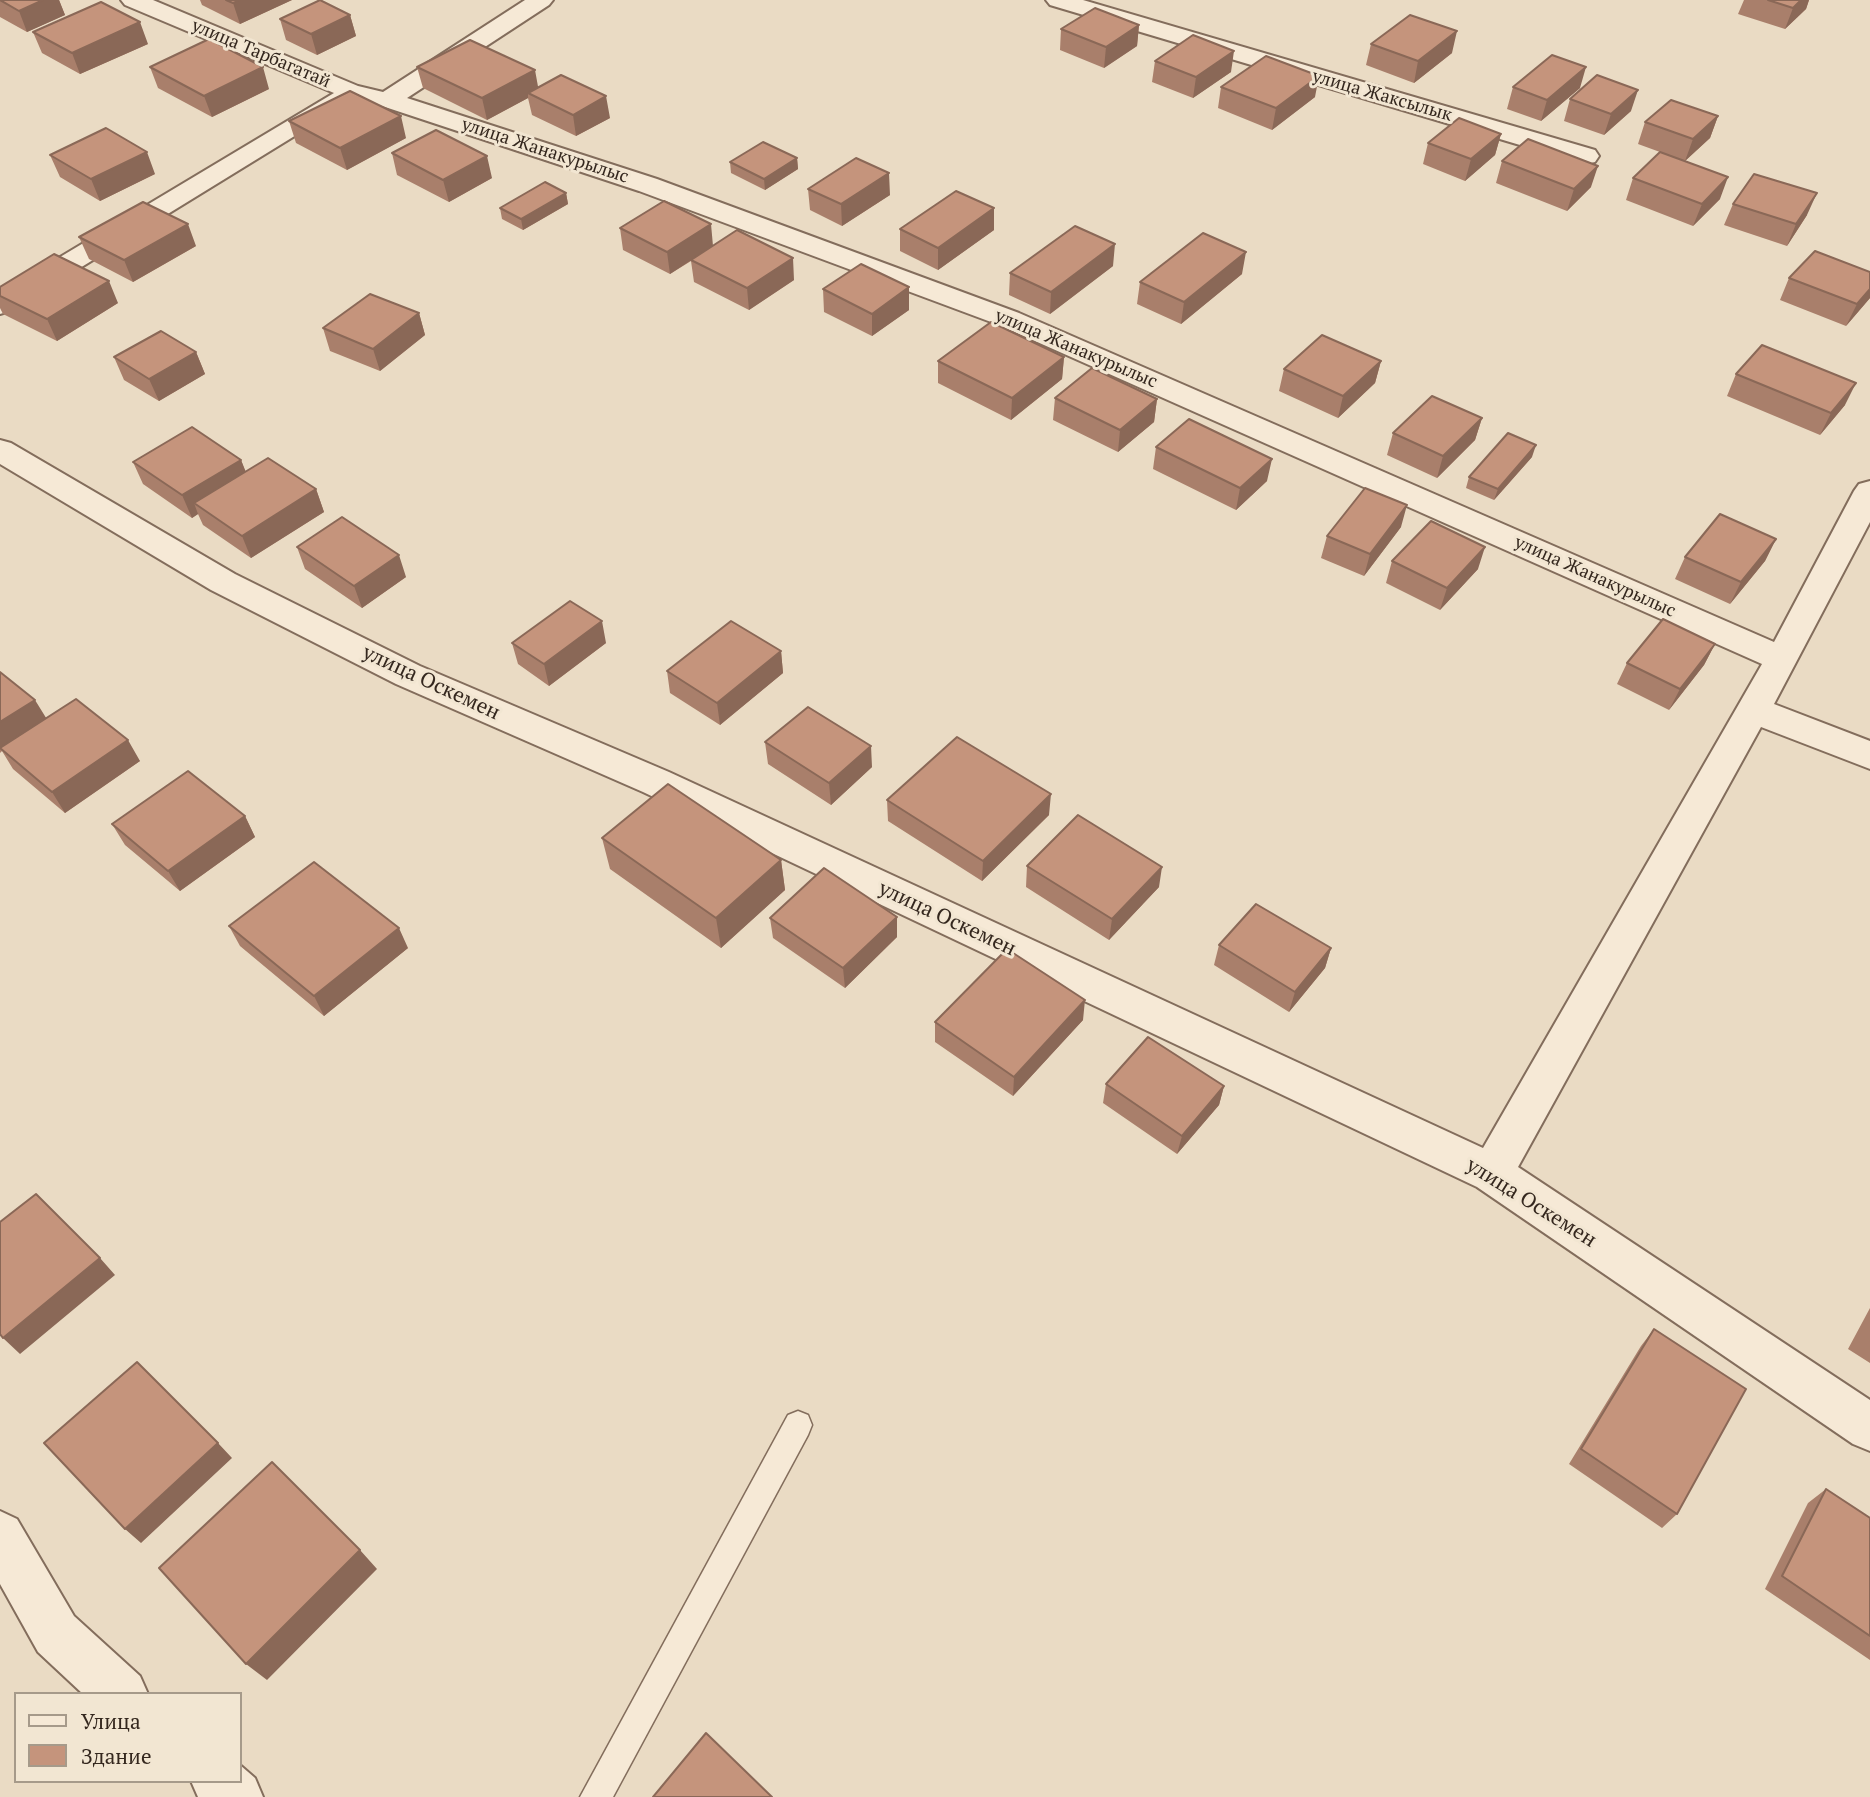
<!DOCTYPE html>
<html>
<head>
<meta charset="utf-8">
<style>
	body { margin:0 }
	#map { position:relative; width:1870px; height:1797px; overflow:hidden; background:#eadbc4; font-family:"PT Serif",serif }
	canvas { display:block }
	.legend { position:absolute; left:14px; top:1692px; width:228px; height:91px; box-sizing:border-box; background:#f2e6d2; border:2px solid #a69a8a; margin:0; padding:9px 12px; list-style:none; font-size:21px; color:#34271e }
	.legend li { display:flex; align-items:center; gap:14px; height:35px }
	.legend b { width:35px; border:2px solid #a69a8a }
</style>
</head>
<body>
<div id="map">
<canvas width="1870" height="1797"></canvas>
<ul class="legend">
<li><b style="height:9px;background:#f6e9d6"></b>Улица</li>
<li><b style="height:19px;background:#c5947c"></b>Здание</li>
</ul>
</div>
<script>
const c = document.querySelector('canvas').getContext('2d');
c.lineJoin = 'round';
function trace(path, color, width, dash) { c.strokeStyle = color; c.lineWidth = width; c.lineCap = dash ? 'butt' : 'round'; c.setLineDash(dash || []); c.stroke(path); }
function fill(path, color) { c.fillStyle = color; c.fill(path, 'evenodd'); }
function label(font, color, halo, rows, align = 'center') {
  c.font = font + ' "PT Serif",serif'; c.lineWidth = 6; c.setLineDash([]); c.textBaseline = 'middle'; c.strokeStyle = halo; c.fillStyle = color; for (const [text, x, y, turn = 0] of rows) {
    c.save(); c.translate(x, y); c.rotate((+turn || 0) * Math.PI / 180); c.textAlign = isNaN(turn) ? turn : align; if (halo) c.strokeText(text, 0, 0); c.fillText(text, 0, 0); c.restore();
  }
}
const lane = new Path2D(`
	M 798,1411 L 808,1415 L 812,1425 L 808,1435 L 613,1797 L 580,1797 L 788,1415 Z`);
const street = new Path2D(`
	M 121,0 L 153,0 L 358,86 L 383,92 L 525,0 L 553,0 L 549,5 L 407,98 L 657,179 L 1019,313 L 1774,642 L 1854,491 L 1859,484 L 1870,481 L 1870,522 L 1774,704 L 1870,741 L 1870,769 L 1761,727 L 1518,1167 L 1870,1400 L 1870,1451 L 1853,1444 L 1477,1187 L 643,792 L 396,684 L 211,590 L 0,464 L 0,440 L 11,443 L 235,574 L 420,666 L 669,772 L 1483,1148 L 1762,664 L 999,325 L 639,191 L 379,105 L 347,98 L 349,100 L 345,105 L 10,311 L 0,314 L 0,293 L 334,93 L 125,5 Z
	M 1046,0 L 1083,0 L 1595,150 L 1599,156 L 1595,162 L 1586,164 L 1577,162 L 1050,5 Z
	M 0,1511 L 17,1519 L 74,1616 L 140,1676 L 148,1694 L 83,1694 L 38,1652 L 0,1584 Z
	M 240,1765 L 255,1778 L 263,1797 L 198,1797 L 191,1781 L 240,1781 Z`);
trace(lane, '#836d5c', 3);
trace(street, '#836d5c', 4);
fill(lane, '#f6e9d6');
fill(street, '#f6e9d6');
fill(new Path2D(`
	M 0,0 L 59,0 L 65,15 L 27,32 L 0,17 Z
	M 200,0 L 292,0 L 240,24 L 202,5 Z
	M 1744,0 L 1809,0 L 1806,9 L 1785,29 L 1738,14 Z
	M 350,15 L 356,36 L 317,55 L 286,40 L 280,19 Z
	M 1139,25 L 1137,46 L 1104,68 L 1060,50 L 1061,29 Z
	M 33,32 L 148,44 L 80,74 L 42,53 Z
	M 1371,44 L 1452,53 L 1414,83 L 1366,65 Z
	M 1155,61 L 1231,72 L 1193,98 L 1152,82 Z
	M 150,67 L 269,89 L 212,117 L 158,88 Z
	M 417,67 L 538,87 L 610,118 L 576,136 L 532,115 L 528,98 L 487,120 L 423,88 Z
	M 1221,87 L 1315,97 L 1272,130 L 1218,108 Z
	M 1513,87 L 1580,88 L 1541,121 L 1507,109 Z
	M 1570,99 L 1631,111 L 1604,135 L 1564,121 Z
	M 1718,116 L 1710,138 L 1685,161 L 1720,199 L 1693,226 L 1626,200 L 1633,178 L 1660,152 L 1638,144 L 1645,122 Z
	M 289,121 L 406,138 L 347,170 L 296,143 Z
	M 1501,134 L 1495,155 L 1465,181 L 1423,164 L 1428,143 Z
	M 392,153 L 492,178 L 449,202 L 397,175 Z
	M 50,155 L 155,174 L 100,201 L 60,177 Z
	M 797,158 L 798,169 L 765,190 L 731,173 L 730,162 Z
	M 1502,161 L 1591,187 L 1567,211 L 1496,183 Z
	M 808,189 L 890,195 L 842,226 L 810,210 Z
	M 566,193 L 568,204 L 523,230 L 502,219 L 500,208 Z
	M 1733,204 L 1807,215 L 1787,246 L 1724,225 Z
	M 994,208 L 994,230 L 938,270 L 900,251 L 900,229 Z
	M 620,228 L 713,246 L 794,280 L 749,310 L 694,282 L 691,261 L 670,274 L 623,250 Z
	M 79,237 L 196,246 L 133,282 L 89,259 Z
	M 1113,266 L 1050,314 L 1009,295 L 1010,273 Z
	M 1242,274 L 1181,324 L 1137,304 L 1140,282 Z
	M 1789,278 L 1870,298 L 1846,326 L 1780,300 Z
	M 0,287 L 118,303 L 57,341 L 3,314 L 0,308 Z
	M 823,289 L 909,310 L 872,336 L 824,312 Z
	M 419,313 L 425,335 L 380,371 L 330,351 L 323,328 Z
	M 196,352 L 205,374 L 159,401 L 124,380 L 114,357 Z
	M 1064,357 L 1062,379 L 1011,420 L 938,383 L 938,361 Z
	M 1381,361 L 1375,383 L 1338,418 L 1279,391 L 1284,369 Z
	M 1736,374 L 1845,405 L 1820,435 L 1727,396 Z
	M 1055,398 L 1157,399 L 1154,422 L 1118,452 L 1053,420 Z
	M 1482,418 L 1475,440 L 1437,478 L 1387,455 L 1393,433 Z
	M 1156,447 L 1267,481 L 1236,510 L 1153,469 Z
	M 1532,457 L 1494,500 L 1466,488 L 1469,477 Z
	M 241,460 L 245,471 L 316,489 L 324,512 L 251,558 L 203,525 L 198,514 L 192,518 L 143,484 L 133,462 Z
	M 1401,527 L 1364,576 L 1321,558 L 1327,536 Z
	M 1776,539 L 1765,561 L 1730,604 L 1675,579 L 1685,557 Z
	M 297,547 L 406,577 L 362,608 L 305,569 Z
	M 1392,561 L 1478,569 L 1440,610 L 1386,583 Z
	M 512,643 L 606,643 L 549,686 L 518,664 Z
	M 1715,644 L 1704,665 L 1669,710 L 1617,684 L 1627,663 Z
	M 781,651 L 783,673 L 720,725 L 670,693 L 667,671 Z
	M 0,672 L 46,718 L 140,761 L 65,813 L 13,769 L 2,751 L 0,753 Z
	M 765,742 L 872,767 L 831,805 L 768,764 Z
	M 887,800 L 1049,815 L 982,881 L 888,821 Z
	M 245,816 L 255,837 L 180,891 L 125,845 L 112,824 Z
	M 602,838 L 781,860 L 785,890 L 721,948 L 610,869 Z
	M 1027,866 L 1159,887 L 1109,940 L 1026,887 Z
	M 897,917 L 897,937 L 845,988 L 773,938 L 770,918 Z
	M 229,926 L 408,948 L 324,1016 L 240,946 Z
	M 1219,945 L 1331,948 L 1325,968 L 1289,1012 L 1214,965 Z
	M 1083,1020 L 1013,1096 L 935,1042 L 935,1022 Z
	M 1106,1084 L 1224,1086 L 1219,1105 L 1177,1154 L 1103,1103 Z
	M 1870,1308 L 1870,1363 L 1848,1349 Z
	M 1654,1329 L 1677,1514 L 1662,1528 L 1569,1464 L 1641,1346 Z
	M 1826,1489 L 1870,1518 L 1870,1660 L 1765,1589 L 1808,1503 Z`), '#a97f6b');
fill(new Path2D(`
	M 43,0 L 59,0 L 65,15 L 27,32 L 19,11 Z
	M 240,0 L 292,0 L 240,24 L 233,3 Z
	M 1801,0 L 1809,0 L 1806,9 L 1785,29 L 1793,8 Z
	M 350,15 L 356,36 L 317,55 L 311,34 Z
	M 140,22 L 148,44 L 80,74 L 72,53 Z
	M 1139,25 L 1137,46 L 1104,68 L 1106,47 Z
	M 1457,31 L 1452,53 L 1414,83 L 1418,61 Z
	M 1234,51 L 1231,72 L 1193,98 L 1196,77 Z
	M 263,67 L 269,89 L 212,117 L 204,96 Z
	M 1586,67 L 1580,88 L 1541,121 L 1547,100 Z
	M 535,70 L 539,92 L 528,93 L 528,98 L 487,120 L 482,98 Z
	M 1319,76 L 1315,97 L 1272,130 L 1276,108 Z
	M 1638,90 L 1631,111 L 1604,135 L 1611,114 Z
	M 606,96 L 610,118 L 576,136 L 573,115 Z
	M 401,116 L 406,138 L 347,170 L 340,148 Z
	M 1718,116 L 1710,138 L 1685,161 L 1693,139 Z
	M 1501,134 L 1495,155 L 1465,181 L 1471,159 Z
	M 147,152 L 155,174 L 100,201 L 91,179 Z
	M 487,156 L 492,178 L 449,202 L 443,180 Z
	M 797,158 L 798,169 L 765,190 L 764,179 Z
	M 1598,166 L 1591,187 L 1567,211 L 1574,189 Z
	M 889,173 L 890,195 L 842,226 L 841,204 Z
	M 1728,177 L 1720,199 L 1693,226 L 1702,204 Z
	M 566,193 L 568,204 L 523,230 L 521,219 Z
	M 1817,193 L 1807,215 L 1787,246 L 1796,224 Z
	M 994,208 L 994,230 L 938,270 L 938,248 Z
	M 188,224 L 196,246 L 133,282 L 124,260 Z
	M 711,224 L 713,246 L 670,274 L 667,252 Z
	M 1115,244 L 1113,266 L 1050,314 L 1051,292 Z
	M 1246,252 L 1242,274 L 1181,324 L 1184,302 Z
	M 793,258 L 794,280 L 749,310 L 747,288 Z
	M 109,281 L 118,303 L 57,341 L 47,319 Z
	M 909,287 L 909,310 L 872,336 L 872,314 Z
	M 1870,289 L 1870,298 L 1846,326 L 1857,304 Z
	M 419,313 L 425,335 L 380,371 L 373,349 Z
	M 196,352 L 205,374 L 159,401 L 149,379 Z
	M 1064,357 L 1062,379 L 1011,420 L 1012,398 Z
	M 1381,361 L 1375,383 L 1338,418 L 1343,396 Z
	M 1856,383 L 1845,405 L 1820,435 L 1831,413 Z
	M 1157,399 L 1154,422 L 1118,452 L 1120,430 Z
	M 1482,418 L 1475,440 L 1437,478 L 1443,456 Z
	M 1536,445 L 1532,457 L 1494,500 L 1498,489 Z
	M 1272,459 L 1267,481 L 1236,510 L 1240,488 Z
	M 241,460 L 250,482 L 194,503 L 198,514 L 192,518 L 182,495 Z
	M 316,489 L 324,512 L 251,558 L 242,536 Z
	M 1407,505 L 1401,527 L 1364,576 L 1370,554 Z
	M 1776,539 L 1765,561 L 1730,604 L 1741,582 Z
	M 1485,547 L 1478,569 L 1440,610 L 1447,588 Z
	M 399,555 L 406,577 L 362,608 L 354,586 Z
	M 602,621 L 606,643 L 549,686 L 544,664 Z
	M 1715,644 L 1704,665 L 1669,710 L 1680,689 Z
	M 781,651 L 783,673 L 720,725 L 717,703 Z
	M 35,700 L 48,721 L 0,748 L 0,722 Z
	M 128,740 L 140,761 L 65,813 L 52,792 Z
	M 871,746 L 872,767 L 831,805 L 829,783 Z
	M 1051,794 L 1049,815 L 982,881 L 983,861 Z
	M 245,816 L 255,837 L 180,891 L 168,871 Z
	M 781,860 L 785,890 L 721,948 L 716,918 Z
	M 1162,867 L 1159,887 L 1109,940 L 1112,919 Z
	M 897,917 L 897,937 L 845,988 L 843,968 Z
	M 399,928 L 408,948 L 324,1016 L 314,996 Z
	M 1331,948 L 1325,968 L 1289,1012 L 1295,992 Z
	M 1085,1000 L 1083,1020 L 1013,1096 L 1014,1077 Z
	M 1224,1086 L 1219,1105 L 1177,1154 L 1182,1136 Z
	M 100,1258 L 115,1275 L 20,1354 L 3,1338 Z
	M 218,1443 L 232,1458 L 141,1543 L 125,1529 Z
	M 360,1550 L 377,1569 L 267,1680 L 246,1664 Z`), '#8a6857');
const building = new Path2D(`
	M 0,0 L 43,0 L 19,11 Z
	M 226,0 L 240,0 L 233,3 Z
	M 320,0 L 350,15 L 311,34 L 280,19 Z
	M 1768,0 L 1801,0 L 1793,8 Z
	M 101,2 L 140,22 L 72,53 L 33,32 Z
	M 1095,8 L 1139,25 L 1106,47 L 1061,29 Z
	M 1410,15 L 1457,31 L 1418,61 L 1371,44 Z
	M 1193,35 L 1234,51 L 1196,77 L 1155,61 Z
	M 209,39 L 263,67 L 204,96 L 150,67 Z
	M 470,40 L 535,70 L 482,98 L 417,67 Z
	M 1552,55 L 1586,67 L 1547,100 L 1513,87 Z
	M 1266,56 L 1319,76 L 1276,108 L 1221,87 Z
	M 561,75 L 606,96 L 573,115 L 528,93 Z
	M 1597,75 L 1638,90 L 1611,114 L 1570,99 Z
	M 350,91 L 401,116 L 340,148 L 289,121 Z
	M 1671,100 L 1718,116 L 1693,139 L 1645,122 Z
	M 1459,118 L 1501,134 L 1471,159 L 1428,143 Z
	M 106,128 L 147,152 L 91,179 L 50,155 Z
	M 436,130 L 487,156 L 443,180 L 392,153 Z
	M 1528,139 L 1598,166 L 1574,189 L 1502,161 Z
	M 763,142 L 797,158 L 764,179 L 730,162 Z
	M 1660,152 L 1728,177 L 1702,204 L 1633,178 Z
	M 856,158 L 889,173 L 841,204 L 808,189 Z
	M 1754,174 L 1817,193 L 1796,224 L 1733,204 Z
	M 545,182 L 566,193 L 521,219 L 500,208 Z
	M 956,191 L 994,208 L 938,248 L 900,229 Z
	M 664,201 L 711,224 L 667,252 L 620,228 Z
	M 143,202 L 188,224 L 124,260 L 79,237 Z
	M 1075,226 L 1115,244 L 1051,292 L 1010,273 Z
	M 737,230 L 793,258 L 747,288 L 691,260 Z
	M 1203,233 L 1246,252 L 1184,302 L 1140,282 Z
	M 1815,251 L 1870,272 L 1870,289 L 1857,304 L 1789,278 Z
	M 54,254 L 109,281 L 47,319 L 0,296 L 0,287 Z
	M 861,264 L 909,287 L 872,314 L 823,289 Z
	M 370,294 L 419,313 L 373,349 L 323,328 Z
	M 991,322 L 1064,357 L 1012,398 L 938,361 Z
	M 161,331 L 196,352 L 149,379 L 114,357 Z
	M 1322,335 L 1381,361 L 1343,396 L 1284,369 Z
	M 1762,345 L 1856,383 L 1831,413 L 1736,374 Z
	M 1092,368 L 1157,399 L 1120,430 L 1055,398 Z
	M 1432,396 L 1482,418 L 1443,456 L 1393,433 Z
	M 1189,419 L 1272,459 L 1240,488 L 1156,447 Z
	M 192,427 L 241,460 L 182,495 L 133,462 Z
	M 1508,433 L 1536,445 L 1498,489 L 1469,477 Z
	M 268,458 L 316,489 L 242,536 L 194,503 Z
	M 1365,488 L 1407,505 L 1370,554 L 1327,536 Z
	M 1720,514 L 1776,539 L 1741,582 L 1685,557 Z
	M 342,517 L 399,555 L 354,586 L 297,547 Z
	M 1431,521 L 1485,547 L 1447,588 L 1392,561 Z
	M 570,601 L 602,621 L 544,664 L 512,643 Z
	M 1663,619 L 1715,644 L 1680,689 L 1627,663 Z
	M 731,621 L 781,651 L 717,703 L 667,671 Z
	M 0,672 L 35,700 L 0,722 Z
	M 76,699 L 128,740 L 52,792 L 0,748 Z
	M 808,707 L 871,746 L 829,783 L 765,742 Z
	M 957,737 L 1051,794 L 983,861 L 887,800 Z
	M 188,771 L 245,816 L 168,871 L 112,824 Z
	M 668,784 L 781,860 L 716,918 L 602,838 Z
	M 1078,815 L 1162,867 L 1112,919 L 1027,866 Z
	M 314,862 L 399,928 L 314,996 L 229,926 Z
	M 824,868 L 897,917 L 843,968 L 770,918 Z
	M 1256,904 L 1331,948 L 1295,992 L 1219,945 Z
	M 1007,949 L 1085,1000 L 1014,1077 L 935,1022 Z
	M 1148,1037 L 1224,1086 L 1182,1136 L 1106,1084 Z
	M 36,1194 L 100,1258 L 3,1338 L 0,1334 L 0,1222 Z
	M 1654,1329 L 1746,1389 L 1677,1514 L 1581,1449 Z
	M 137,1362 L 218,1443 L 125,1529 L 44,1443 Z
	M 272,1462 L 360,1550 L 246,1664 L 159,1568 Z
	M 1826,1489 L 1870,1518 L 1870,1636 L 1782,1576 Z
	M 706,1733 L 772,1797 L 653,1797 Z`);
fill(building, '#c5947c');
trace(building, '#8a6857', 2);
label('18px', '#34271e', '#f2e6d2', [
	["улица Тарбагатай",261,54,23],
	["улица Жаксылык",1382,96,16],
	["улица Жанакурылыс",545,151,18],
	["улица Жанакурылыс",1076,349,23],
	["улица Жанакурылыс",1595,577,24]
]);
label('21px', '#34271e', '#f2e6d2', [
	["улица Оскемен",431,683,25],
	["улица Оскемен",947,919,25],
	["улица Оскемен",1531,1203,32]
]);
</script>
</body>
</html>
